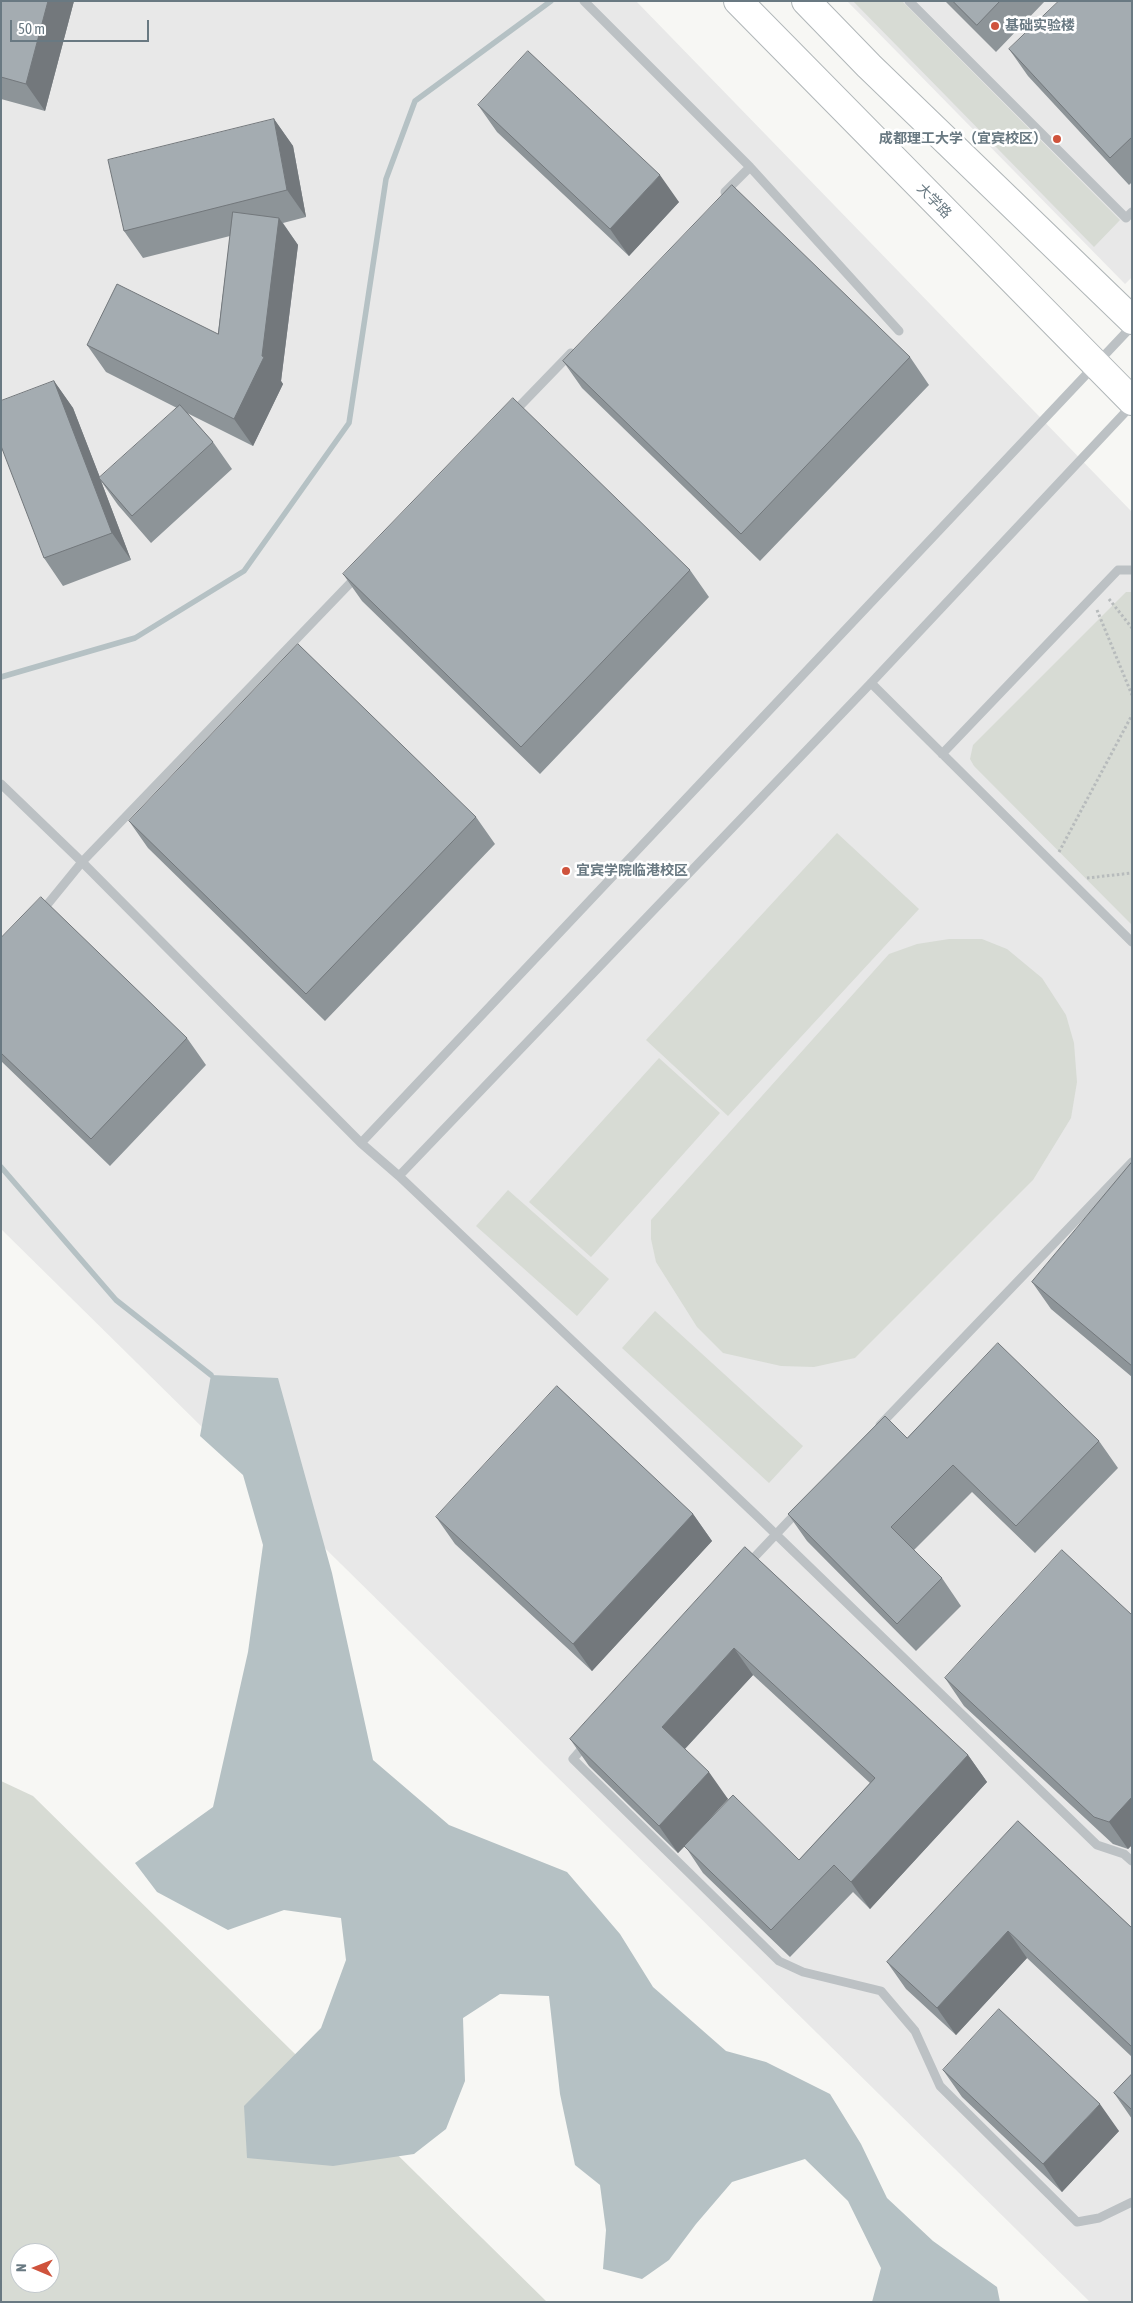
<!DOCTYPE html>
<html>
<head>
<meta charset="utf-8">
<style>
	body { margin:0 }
	#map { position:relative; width:1133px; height:2303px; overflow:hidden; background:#f7f7f4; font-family:"Asap Condensed",sans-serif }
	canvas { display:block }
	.frame { position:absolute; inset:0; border:2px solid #697982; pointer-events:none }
	.north { position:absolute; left:10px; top:2243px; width:50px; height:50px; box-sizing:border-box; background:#fff; border:1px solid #c3c9cd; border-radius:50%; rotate:271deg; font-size:14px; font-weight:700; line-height:20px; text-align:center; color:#697982 }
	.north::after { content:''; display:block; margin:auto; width:18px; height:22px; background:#cf533c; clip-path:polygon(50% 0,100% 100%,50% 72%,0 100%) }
	.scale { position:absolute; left:10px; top:20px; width:139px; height:22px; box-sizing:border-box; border:2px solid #697982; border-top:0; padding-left:6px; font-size:15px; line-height:18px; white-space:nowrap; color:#697982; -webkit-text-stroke:4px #fff; paint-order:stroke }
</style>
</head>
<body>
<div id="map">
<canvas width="1133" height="2303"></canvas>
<div class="frame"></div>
<div class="north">N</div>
<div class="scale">50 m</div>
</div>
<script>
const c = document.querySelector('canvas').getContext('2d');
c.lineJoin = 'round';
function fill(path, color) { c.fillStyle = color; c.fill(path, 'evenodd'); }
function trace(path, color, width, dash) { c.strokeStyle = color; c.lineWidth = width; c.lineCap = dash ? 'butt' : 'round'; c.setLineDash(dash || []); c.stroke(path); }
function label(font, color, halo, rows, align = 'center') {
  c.font = font + ' "Asap Condensed","Noto Sans SC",sans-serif'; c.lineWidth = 5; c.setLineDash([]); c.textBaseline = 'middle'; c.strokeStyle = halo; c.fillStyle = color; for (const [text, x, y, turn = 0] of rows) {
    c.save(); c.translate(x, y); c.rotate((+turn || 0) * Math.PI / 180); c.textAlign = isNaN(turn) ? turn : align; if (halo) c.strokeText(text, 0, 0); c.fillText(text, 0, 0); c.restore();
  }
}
fill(new Path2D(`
	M 1,1 L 636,1 L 1132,512 L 1132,2302 L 1090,2302 L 1,1229 Z
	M 847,1 L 1132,1 L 1132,277 L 1125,284 Z`), '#e8e8e8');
fill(new Path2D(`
	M 853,1 L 902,1 L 1120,220 L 1094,247 Z
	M 1126,592 L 1132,592 L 1132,925 L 974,766 L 970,759 L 973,745 Z
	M 837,833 L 919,909 L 728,1116 L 646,1040 Z
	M 949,939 L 982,939 L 1007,949 L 1042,978 L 1066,1015 L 1074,1043 L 1077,1082 L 1071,1118 L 1033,1180 L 855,1358 L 814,1367 L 781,1366 L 723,1353 L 697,1327 L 656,1262 L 651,1239 L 651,1220 L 889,954 L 917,944 Z
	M 659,1058 L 720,1113 L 591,1257 L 529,1202 Z
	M 508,1190 L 609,1279 L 577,1316 L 476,1226 Z
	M 655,1311 L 803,1446 L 769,1483 L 622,1348 Z
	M 1,1781 L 33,1796 L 547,2302 L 1,2302 ZM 20,2253 L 50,2253 L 50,2283 L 20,2283 Z`), '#d7dbd4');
fill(new Path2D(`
	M 211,1375 L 278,1378 L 332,1573 L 373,1760 L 449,1825 L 567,1872 L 620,1934 L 653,1987 L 726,2051 L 766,2062 L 830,2094 L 861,2144 L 887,2198 L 933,2241 L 997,2287 L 1000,2302 L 872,2302 L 881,2268 L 848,2201 L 805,2159 L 732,2182 L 696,2224 L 669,2260 L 642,2279 L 603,2269 L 606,2230 L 600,2185 L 575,2165 L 560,2094 L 549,1996 L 500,1994 L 463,2018 L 465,2081 L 446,2129 L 414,2154 L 333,2166 L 247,2158 L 244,2106 L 321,2028 L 346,1960 L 341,1918 L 284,1910 L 228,1930 L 157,1892 L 135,1863 L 213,1807 L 248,1652 L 263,1545 L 243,1475 L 200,1436 Z`), '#b5c1c4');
trace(new Path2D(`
	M 1,677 L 135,638 L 244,571 L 349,423 L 386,179 L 415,101 L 551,1
	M 1,1167 L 116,1300 L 211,1375`), '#b5c1c4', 5.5);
const major = new Path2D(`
	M 738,1 L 1132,401
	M 806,1 L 869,66 L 1132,320`);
trace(major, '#b0b6b8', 30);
trace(new Path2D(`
	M 1109,599 L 1132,628
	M 1097,610 L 1132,695
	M 1059,852 L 1132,715
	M 1087,878 L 1132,873`), '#b7bbbc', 3, [2.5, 2.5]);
trace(new Path2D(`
	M 584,1 L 750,167 L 899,331
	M 909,1 L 1126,218 L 1132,212
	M 725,192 L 750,167
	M 1132,326 L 361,1143 L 399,1176 L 759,1518 L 1097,1845 L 1124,1854 L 1132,1861
	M 512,414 L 571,353
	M 871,683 L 1132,942
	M 942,754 L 1118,570 L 1132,570
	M 1,784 L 82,862 L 361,1143
	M 42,911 L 82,862 L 358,575
	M 399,1176 L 871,683 L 1132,405
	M 880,1425 L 1132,1162
	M 747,1565 L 798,1511
	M 586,1744 L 573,1759 L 779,1961 L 803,1972 L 881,1991 L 915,2031 L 940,2086 L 1077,2222 L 1099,2218 L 1132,2202`), '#bcc1c4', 9);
trace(major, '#fff', 28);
fill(new Path2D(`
	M 1,1 L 74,1 L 45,111 L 1,99 Z
	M 945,1 L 1045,1 L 996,52 Z
	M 1132,1 L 1132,182 L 1129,185 L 1028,76 L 1009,49 Z
	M 478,105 L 679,202 L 629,256 L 497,132 Z
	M 274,119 L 293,146 L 306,217 L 283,223 L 298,245 L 281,381 L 283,384 L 253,446 L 187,413 L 213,442 L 232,469 L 151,543 L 118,505 L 101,481 L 131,560 L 63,586 L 44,558 L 54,381 L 73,408 L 100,478 L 177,408 L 106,372 L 87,345 L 218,334 L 230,236 L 143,258 L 124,231 Z
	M 910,357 L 929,385 L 760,561 L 582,388 L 563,361 Z
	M 690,570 L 709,597 L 540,774 L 362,601 L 343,574 Z
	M 476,817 L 495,844 L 325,1021 L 148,848 L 129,821 Z
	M 1,938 L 187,1038 L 206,1065 L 110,1166 L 1,1061 Z
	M 1132,1162 L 1132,1377 L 1051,1309 L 1032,1282 Z
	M 907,1438 L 1099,1441 L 1118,1468 L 1035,1553 L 972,1492 L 914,1550 L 942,1578 L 961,1606 L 916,1651 L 807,1541 L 788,1514 Z
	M 693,1514 L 712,1541 L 592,1671 L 455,1544 L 436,1517 Z
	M 745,1547 L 968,1755 L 987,1782 L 870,1909 L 853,1892 L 790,1957 L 703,1873 L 685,1846 L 678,1853 L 589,1766 L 570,1739 ZM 753,1675 L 870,1783 L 799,1860 L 707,1822 L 728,1799 L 685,1749 Z
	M 1132,1615 L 1132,1845 L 1128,1849 L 1113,1844 L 964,1706 L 945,1678 Z
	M 1018,1821 L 1132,1928 L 1132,2057 L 1027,1958 L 956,2035 L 906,1989 L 887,1962 Z
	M 943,2070 L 1119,2131 L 1062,2192 L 962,2097 Z
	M 1132,2074 L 1132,2119 L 1114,2093 Z`), '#8d9498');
fill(new Path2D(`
	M 48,1 L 74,1 L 45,111 L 26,84 Z
	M 274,119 L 293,146 L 306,217 L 287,190 Z
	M 660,175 L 679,202 L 629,256 L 610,229 Z
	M 279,218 L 298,245 L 281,381 L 283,384 L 253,446 L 234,419 Z
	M 54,381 L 73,408 L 101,480 L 99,478 L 101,481 L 131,560 L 112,533 Z
	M 693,1514 L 712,1541 L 592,1671 L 573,1644 Z
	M 734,1648 L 753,1675 L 680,1754 L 662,1727 Z
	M 968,1755 L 987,1782 L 870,1909 L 851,1882 Z
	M 709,1772 L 728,1799 L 678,1853 L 659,1826 Z
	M 1132,1797 L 1132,1845 L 1128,1849 L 1109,1822 Z
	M 1008,1931 L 1027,1958 L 956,2035 L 937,2008 Z
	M 1100,2104 L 1119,2131 L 1062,2192 L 1043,2164 Z`), '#73787c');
const building = new Path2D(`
	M 1,1 L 48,1 L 26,84 L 1,77 Z
	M 953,1 L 1000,1 L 977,25 Z
	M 1059,1 L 1132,1 L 1132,137 L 1110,158 L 1009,49 Z
	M 528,51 L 660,175 L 610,229 L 478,105 Z
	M 274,119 L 287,190 L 124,231 L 108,160 Z
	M 732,185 L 910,357 L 741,534 L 563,361 Z
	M 233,212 L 279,218 L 262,356 L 264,357 L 234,419 L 87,345 L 117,284 L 218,334 Z
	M 54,381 L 112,533 L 44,558 L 1,446 L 1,401 Z
	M 513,398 L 690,570 L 521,747 L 343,574 Z
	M 180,405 L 213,442 L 132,516 L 99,478 Z
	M 298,644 L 476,817 L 306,994 L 129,821 Z
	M 41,897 L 187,1038 L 91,1139 L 1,1053 L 1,938 Z
	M 1132,1162 L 1132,1366 L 1032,1282 Z
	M 998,1343 L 1099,1441 L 1016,1526 L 953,1465 L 891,1527 L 942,1578 L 897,1624 L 788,1514 L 885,1416 L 907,1438 Z
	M 557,1386 L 693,1514 L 573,1644 L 436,1517 Z
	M 745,1547 L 968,1755 L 851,1882 L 834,1865 L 771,1930 L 684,1846 L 733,1795 L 799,1860 L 875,1778 L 734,1648 L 662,1727 L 709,1772 L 659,1826 L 570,1739 Z
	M 1062,1550 L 1132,1615 L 1132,1797 L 1109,1822 L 1094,1817 L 945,1678 Z
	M 1018,1821 L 1132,1928 L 1132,2047 L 1008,1931 L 937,2008 L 887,1962 Z
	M 999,2009 L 1100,2104 L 1043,2164 L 943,2070 Z
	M 1132,2074 L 1132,2110 L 1114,2093 Z`);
fill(building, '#a4acb1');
trace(building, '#73787c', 1);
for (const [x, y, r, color] of [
	[995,26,5,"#cf533c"],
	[1057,139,5,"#cf533c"],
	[566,871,5,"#cf533c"]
]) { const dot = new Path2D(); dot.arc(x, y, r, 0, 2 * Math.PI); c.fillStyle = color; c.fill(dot); trace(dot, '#fff', 2); }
label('bold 14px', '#697982', '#fff', [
	["基础实验楼",1005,26],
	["成都理工大学（宜宾校区）",1047,139,"right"],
	["宜宾学院临港校区",576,871]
], 'left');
label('14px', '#697982', '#fff', [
	["大学路",934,201,46]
]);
</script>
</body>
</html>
